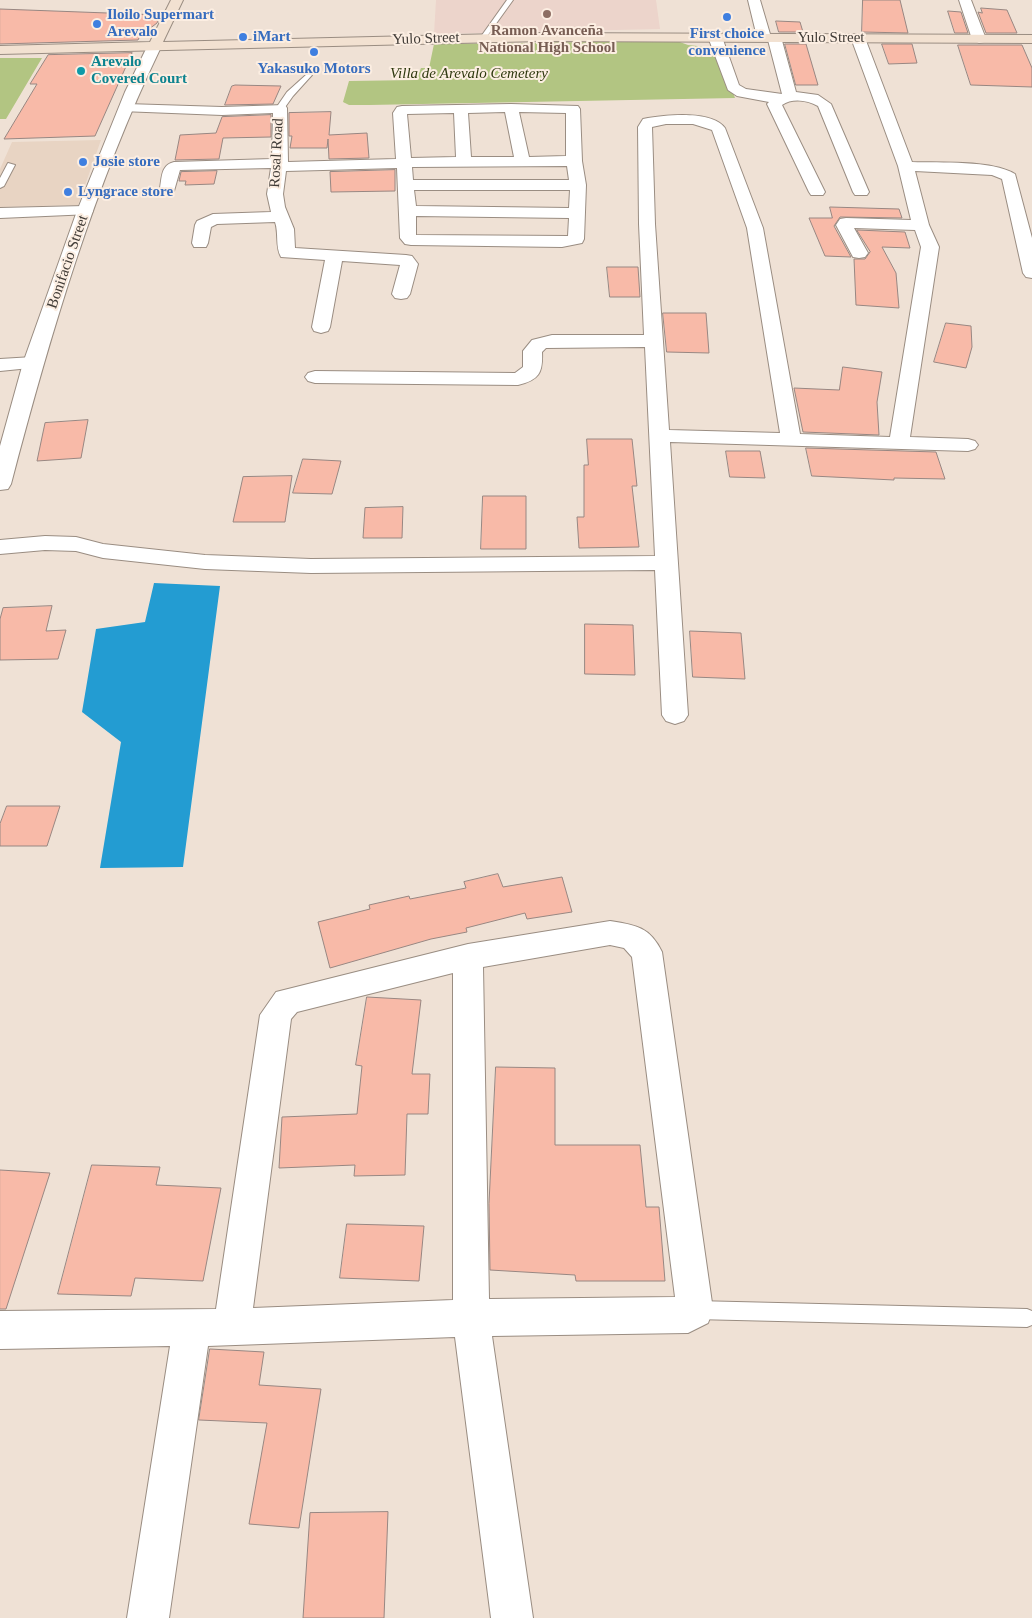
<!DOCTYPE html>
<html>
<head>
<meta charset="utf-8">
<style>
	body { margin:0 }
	canvas { display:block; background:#efe1d5 }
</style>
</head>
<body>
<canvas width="1032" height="1618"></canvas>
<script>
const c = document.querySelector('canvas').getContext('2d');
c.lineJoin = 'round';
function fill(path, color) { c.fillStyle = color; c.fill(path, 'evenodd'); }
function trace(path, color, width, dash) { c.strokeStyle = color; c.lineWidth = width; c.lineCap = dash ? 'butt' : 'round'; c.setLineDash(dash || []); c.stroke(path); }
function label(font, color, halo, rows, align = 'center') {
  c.font = font + ' Georgia,serif'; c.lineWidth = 4; c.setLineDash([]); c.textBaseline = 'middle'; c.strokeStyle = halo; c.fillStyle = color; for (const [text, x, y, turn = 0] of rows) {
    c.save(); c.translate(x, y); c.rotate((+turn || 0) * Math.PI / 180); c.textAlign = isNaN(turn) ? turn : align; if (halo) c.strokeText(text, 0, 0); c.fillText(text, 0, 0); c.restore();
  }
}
fill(new Path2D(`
	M 101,140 L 78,205 L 0,207 L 0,169 L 12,142 Z`), '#e8d4c3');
fill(new Path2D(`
	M 436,0 L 656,0 L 660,29 L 434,34 Z`), '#ecd4cb');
fill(new Path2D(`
	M 677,41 L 688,45 L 716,48 L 735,98 L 369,105 L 349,105 L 343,102 L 349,81 L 416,80 L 421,68 L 429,68 L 434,44 Z
	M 0,58 L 42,58 L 6,119 L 0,119 Z`), '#b2c582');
fill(new Path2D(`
	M 154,583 L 220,586 L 183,867 L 100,868 L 121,742 L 82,712 L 96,629 L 145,622 Z`), '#239cd2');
const building = new Path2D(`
	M 863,0 L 900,0 L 908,33 L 862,32 Z
	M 981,8 L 1007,10 L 1017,33 L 986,33 L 978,12 L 982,13 Z
	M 0,9 L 161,15 L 157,23 L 140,36 L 138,40 L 0,44 Z
	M 948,11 L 961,12 L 968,33 L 955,33 Z
	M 776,21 L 800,22 L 803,32 L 779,32 Z
	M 785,44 L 806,44 L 818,85 L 796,85 Z
	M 882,44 L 912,44 L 917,63 L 889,64 Z
	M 958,45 L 1022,45 L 1032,68 L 1032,87 L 971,85 Z
	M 132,53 L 95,136 L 4,139 L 37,84 L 30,84 L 48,55 Z
	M 232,86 L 235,85 L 281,86 L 273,104 L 225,105 Z
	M 331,112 L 329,135 L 367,133 L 369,158 L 329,159 L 328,139 L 327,148 L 290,148 L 292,136 L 289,136 L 289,113 Z
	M 271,115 L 271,137 L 223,138 L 219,159 L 175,160 L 180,135 L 216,133 L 222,117 Z
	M 395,170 L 395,191 L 331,192 L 330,172 Z
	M 217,171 L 214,184 L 185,185 L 186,181 L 179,181 L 181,172 Z
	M 830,207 L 899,209 L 902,218 L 840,217 L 834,226 L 851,257 L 825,256 L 809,218 L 832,218 Z
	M 857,230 L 905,232 L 910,248 L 882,247 L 896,273 L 899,308 L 856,305 L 854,259 L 865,259 L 870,252 Z
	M 607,267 L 638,267 L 640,297 L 610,297 Z
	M 663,313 L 706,313 L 709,353 L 667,352 Z
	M 946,323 L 971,326 L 972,347 L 966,368 L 934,362 Z
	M 843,367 L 882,372 L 877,402 L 879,435 L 803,432 L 794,388 L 839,390 Z
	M 88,420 L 81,458 L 37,461 L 45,423 Z
	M 587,439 L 632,439 L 637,486 L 632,486 L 639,547 L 579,548 L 577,517 L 584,517 L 584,465 L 588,465 Z
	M 806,448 L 936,452 L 945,479 L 894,478 L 894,480 L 812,476 Z
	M 726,451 L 760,451 L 765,478 L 730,477 Z
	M 303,459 L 341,461 L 332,494 L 293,493 Z
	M 292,476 L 285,522 L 233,522 L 243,477 Z
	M 483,496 L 526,496 L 526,549 L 481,549 Z
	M 403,507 L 402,538 L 363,538 L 365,508 Z
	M 52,606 L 46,631 L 66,630 L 58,659 L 0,660 L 0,619 L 3,608 Z
	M 585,624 L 633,625 L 635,675 L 585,674 Z
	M 690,631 L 741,633 L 745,679 L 693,677 Z
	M 7,806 L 60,806 L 47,846 L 0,846 L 0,824 Z
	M 498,874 L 503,887 L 562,877 L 572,912 L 527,919 L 525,913 L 466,928 L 467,932 L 431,939 L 330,968 L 318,922 L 370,909 L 369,905 L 409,896 L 410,899 L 466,888 L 464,882 Z
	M 367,997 L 421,1000 L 412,1074 L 430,1074 L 428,1114 L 407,1114 L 405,1175 L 354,1176 L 355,1165 L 279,1168 L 282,1117 L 357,1114 L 362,1066 L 356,1065 Z
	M 496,1067 L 555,1068 L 555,1145 L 640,1145 L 646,1207 L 659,1207 L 665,1281 L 576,1281 L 575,1275 L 490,1270 L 489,1204 Z
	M 92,1165 L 160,1167 L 156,1185 L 221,1188 L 203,1281 L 135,1278 L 131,1296 L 58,1294 Z
	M 0,1170 L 50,1173 L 6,1309 L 0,1309 Z
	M 347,1224 L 424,1226 L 419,1281 L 340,1278 Z
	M 210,1349 L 264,1352 L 259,1385 L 321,1389 L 299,1528 L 249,1524 L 267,1423 L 199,1420 Z
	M 388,1512 L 384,1618 L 303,1618 L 310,1513 Z`);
fill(building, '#f8baa8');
trace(building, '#988782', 1);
const service = new Path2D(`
	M 507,0 L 513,0 L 485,39 L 481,39 L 480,38 Z
	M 307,74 L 312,75 L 293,96 L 283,110 L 277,110 L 276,108 L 287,92 Z
	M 8,163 L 15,165 L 4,186 L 0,188 L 0,178 Z
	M 695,1301 L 1027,1309 L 1032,1311 L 1032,1325 L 1027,1327 L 695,1319 L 688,1317 L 686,1310 L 688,1303 Z`);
const minor = new Path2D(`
	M 748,0 L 760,0 L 770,34 L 779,34 L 781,37 L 796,92 L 818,95 L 831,104 L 869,192 L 867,195 L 855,195 L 853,192 L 818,106 C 807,100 792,98 782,105 L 825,192 L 823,195 L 811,195 L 809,192 L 767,104 L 769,102 L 737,96 L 728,90 L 708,37 L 710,34 L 715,33 L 722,37 L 739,85 L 746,89 L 782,94 L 768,40 L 759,40 L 757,37 Z
	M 959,0 L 971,0 L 986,39 L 984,42 L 979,43 L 972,39 Z
	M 858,34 L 865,38 L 912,162 C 940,163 992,160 1015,174 L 1032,238 L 1032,278 L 1026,277 L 1023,273 L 1002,179 L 992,175 L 915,171 L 929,225 L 939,247 L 910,437 L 968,439 L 975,441 L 978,445 L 975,449 L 968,451 L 670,442 L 688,715 L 684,721 L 675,724 L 666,721 L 662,715 L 655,570 L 311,573 L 205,569 L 103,558 L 76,551 L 45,550 L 0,554 L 0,540 L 45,536 L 76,537 L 103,544 L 205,555 L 311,559 L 655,556 L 645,347 L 546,348 L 542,352 C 543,373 539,380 518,385 L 315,383 L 308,381 L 305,377 L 308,373 L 315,371 L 515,373 L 523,367 L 523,351 L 532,340 L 552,335 L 644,335 L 639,224 L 638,127 L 643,119 L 648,118 C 667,115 712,110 725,128 L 763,228 L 800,434 L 890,437 L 921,247 L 915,230 L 854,228 L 868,253 L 865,257 L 859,258 L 853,257 L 836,225 L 840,219 L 846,218 L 911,220 L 898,166 L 851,38 ZM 666,124 L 693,124 L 712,130 L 747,228 L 780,433 L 669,430 L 655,224 L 652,127 Z
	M 126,104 L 222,107 L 285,105 L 287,108 L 288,162 L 396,159 L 393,113 L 397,107 L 402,106 L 511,104 L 578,106 L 580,109 L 582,161 L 586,185 L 584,239 L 582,243 L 562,247 L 411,245 L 405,244 L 400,238 L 397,168 L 286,171 L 283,194 L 285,207 L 294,229 L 295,248 L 406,255 L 412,256 L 418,264 L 410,294 L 407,298 L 401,299 L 395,298 L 392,294 L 400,265 L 342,261 L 330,327 L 328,331 L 321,333 L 314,331 L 312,327 L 325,260 L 281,257 C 275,247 279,233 275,222 L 217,224 L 211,227 L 208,243 L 206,247 L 194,247 L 192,243 L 195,225 L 197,221 L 213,214 L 271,212 L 267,194 L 271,168 L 180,170 L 174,191 L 162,191 L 160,188 C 162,177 161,165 174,162 L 272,159 L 273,113 L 222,115 L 121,111 L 119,108 L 121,105 ZM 505,112 L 514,157 L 471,157 L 468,113 ZM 519,112 L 566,113 L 566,156 L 529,157 ZM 454,113 L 456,157 L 411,158 L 407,114 ZM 567,166 L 569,180 L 413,180 L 412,167 ZM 414,190 L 570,190 L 569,208 L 416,206 ZM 416,216 L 569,218 L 568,236 L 416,235 Z
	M 85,206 L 91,208 L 93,211 L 91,214 L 0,218 L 0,208 Z
	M 33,357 L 40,359 L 43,363 L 40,367 L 0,371 L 0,359 Z
	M 610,921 C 636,925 650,927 662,952 L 713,1310 L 708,1323 L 688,1333 L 492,1336 L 533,1618 L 491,1618 L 455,1337 L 208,1346 L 169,1618 L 127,1618 L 170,1346 L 0,1349 L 0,1311 L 216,1309 L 260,1015 L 276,992 L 468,944 ZM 610,945 L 624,948 L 632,957 L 675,1297 L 489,1299 L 483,967 ZM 453,973 L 453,1300 L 253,1308 L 291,1019 L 297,1012 Z`);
const tertiary = new Path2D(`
	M 154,43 L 161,47 C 94,186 50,335 11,484 L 8,489 L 0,490 L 0,446 L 23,363 L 77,211 L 125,92 L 147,47 Z`);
const secondary = new Path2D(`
	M 171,0 L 183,0 L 163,42 L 541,33 L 1032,35 L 1032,43 L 541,41 L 0,54 L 0,46 L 150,42 Z`);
trace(service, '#9a8d82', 2);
trace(minor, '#9a8d82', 2);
trace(tertiary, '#9a8d82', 2);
trace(secondary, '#9a8d82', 2);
fill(service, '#fff');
fill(minor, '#fff');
fill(tertiary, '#fff');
fill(secondary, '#f2e1d1');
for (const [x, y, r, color] of [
	[547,14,5,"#8d6e63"],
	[727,17,5,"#3f7fe0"],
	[97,24,5,"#3f7fe0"],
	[243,37,5,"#3f7fe0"],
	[314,52,5,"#3f7fe0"],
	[81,71,5,"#0f9aa8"],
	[83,162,5,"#3f7fe0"],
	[68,192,5,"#3f7fe0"]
]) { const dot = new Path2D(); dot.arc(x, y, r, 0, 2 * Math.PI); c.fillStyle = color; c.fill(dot); trace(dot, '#fceee2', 2); }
label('bold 15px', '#366cbe', '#fceee2', [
	["Iloilo Supermart",107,15],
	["Arevalo",107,32],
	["First choice",727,34,"center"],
	["convenience",727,51,"center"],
	["iMart",253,37],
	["Yakasuko Motors",314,69,"center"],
	["Josie store",93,162],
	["Lyngrace store",78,192]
], 'left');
label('bold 15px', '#785e54', '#fceee2', [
	["Ramon Avanceña",547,31],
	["National High School",547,48]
]);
label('15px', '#413c37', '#fceee2', [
	["Yulo Street",831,38],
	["Yulo Street",426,39,-2],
	["Rosal Road",277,153,-87],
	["Bonifacio Street",68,262,-71]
]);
label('bold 15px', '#0d838f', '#fceee2', [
	["Arevalo",91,62],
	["Covered Court",91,79]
], 'left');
label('italic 15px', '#2f390f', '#fceee2', [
	["Villa de Arevalo Cemetery",469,74]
]);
</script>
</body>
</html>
